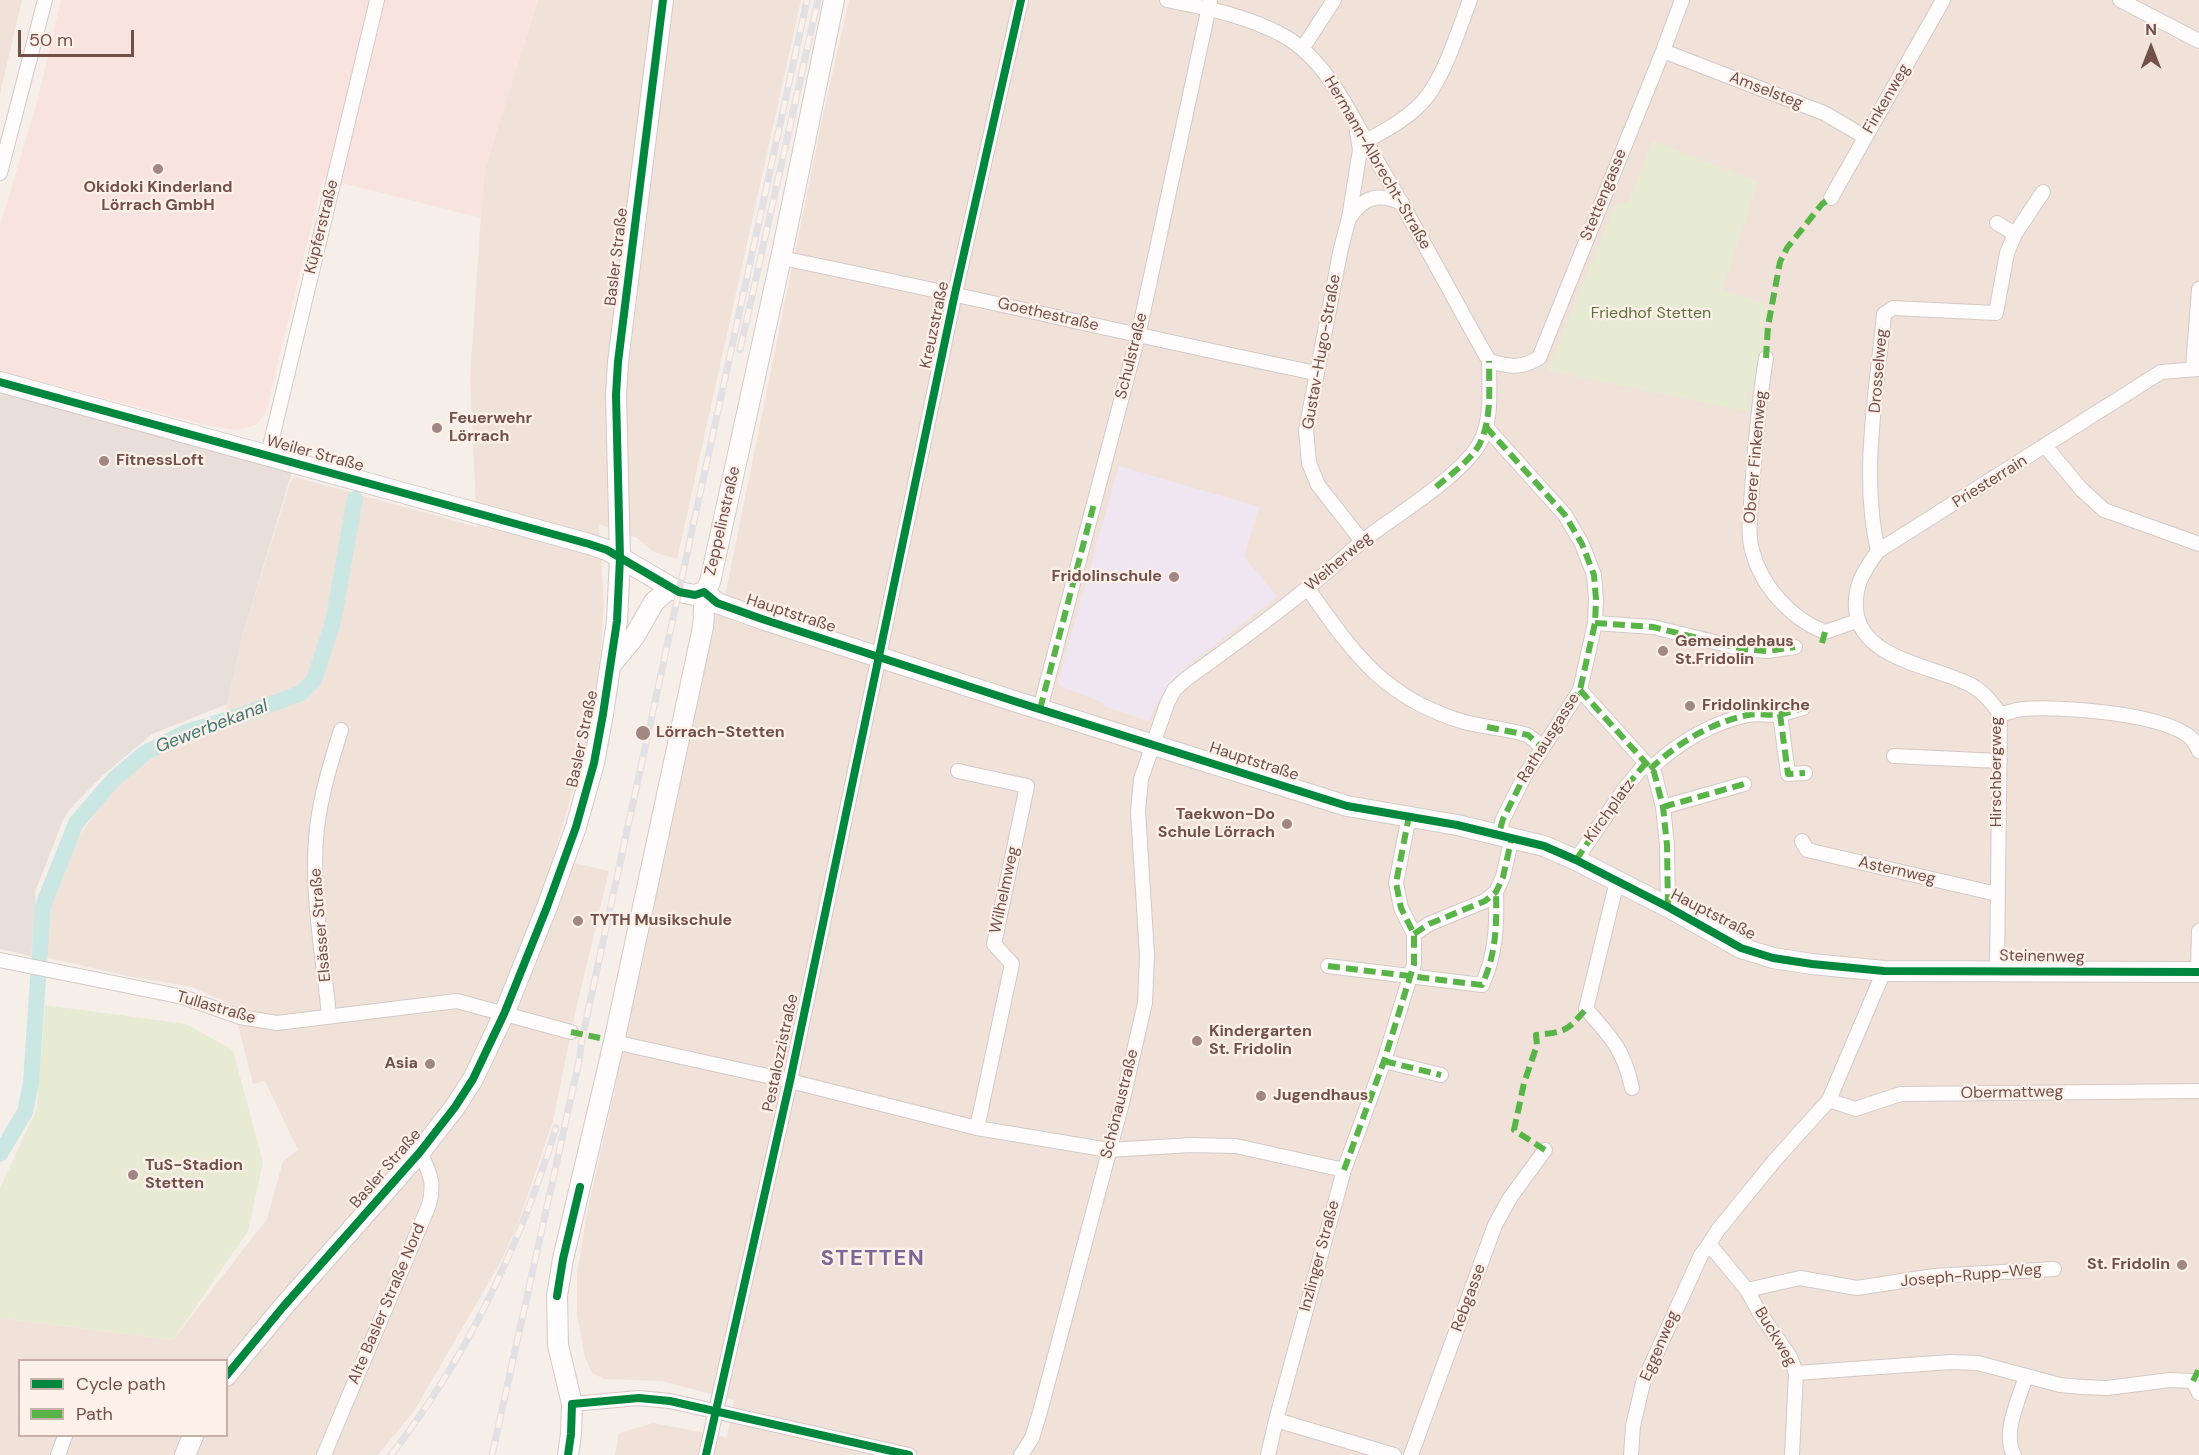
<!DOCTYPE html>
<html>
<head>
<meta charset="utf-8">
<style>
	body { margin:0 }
	#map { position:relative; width:2199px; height:1455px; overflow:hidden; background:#f6eee9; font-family:"DM Sans",sans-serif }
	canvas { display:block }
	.legend { position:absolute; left:18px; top:1359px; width:210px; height:78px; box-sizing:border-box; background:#fef1e9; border:2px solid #c6b0a9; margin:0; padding:8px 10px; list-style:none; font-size:18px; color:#734f4a }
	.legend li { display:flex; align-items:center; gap:12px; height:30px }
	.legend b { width:30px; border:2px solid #c6b0a9 }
	.north { position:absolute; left:2121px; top:18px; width:60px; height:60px; -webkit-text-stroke:4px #fef1e9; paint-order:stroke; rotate:0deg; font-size:16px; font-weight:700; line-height:24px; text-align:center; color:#734f4a }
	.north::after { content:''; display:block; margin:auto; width:21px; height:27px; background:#734f4a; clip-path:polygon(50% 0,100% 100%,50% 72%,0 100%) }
	.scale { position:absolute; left:18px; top:30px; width:116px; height:27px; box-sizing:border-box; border:3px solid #734f4a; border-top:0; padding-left:8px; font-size:18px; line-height:21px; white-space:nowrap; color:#734f4a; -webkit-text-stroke:4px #fef1e9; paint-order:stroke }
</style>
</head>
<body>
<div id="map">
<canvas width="2199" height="1455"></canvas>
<ul class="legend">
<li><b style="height:8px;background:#00873e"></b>Cycle path</li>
<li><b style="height:8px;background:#59b447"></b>Path</li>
</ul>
<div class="north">N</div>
<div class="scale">50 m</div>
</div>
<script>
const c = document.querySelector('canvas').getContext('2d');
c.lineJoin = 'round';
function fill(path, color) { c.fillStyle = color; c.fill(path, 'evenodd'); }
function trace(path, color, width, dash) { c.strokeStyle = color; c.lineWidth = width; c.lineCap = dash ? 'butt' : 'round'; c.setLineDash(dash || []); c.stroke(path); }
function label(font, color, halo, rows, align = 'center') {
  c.font = font + ' "DM Sans",sans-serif'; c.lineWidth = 4.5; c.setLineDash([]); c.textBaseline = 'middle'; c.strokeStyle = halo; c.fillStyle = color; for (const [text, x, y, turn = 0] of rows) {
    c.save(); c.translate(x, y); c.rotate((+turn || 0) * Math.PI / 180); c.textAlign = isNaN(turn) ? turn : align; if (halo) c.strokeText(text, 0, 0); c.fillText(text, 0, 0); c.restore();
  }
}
fill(new Path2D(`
	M 0,0 L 22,0 L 0,94 Z
	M 538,0 L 801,0 L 677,559 L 654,552 L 637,538 L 599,524 L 604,604 L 601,650 L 589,735 L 553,858 L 609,871 L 574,1018 L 553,1121 L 517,1226 L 500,1263 L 414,1411 L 378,1455 L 0,1455 L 0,1320 L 2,1318 L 173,1340 L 267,1219 L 283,1161 L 298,1150 L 265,1081 L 253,1084 L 233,1005 L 192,987 L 132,977 L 44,957 L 52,903 L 79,837 L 96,811 L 128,774 L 148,758 L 166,749 L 221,730 L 243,633 L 290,483 L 295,477 L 477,527 L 470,378 L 484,170 ZM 20,1360 L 226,1360 L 226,1436 L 20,1436 Z
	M 849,0 L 2199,0 L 2199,1455 L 615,1455 L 619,1433 L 653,1423 L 727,1437 L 734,1400 L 662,1381 L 604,1379 L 592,1373 L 585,1358 L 577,1315 L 577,1274 L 586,1217 L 614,1093 L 648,916 L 713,616 L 726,591 L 822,120 Z`), '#f1e2d9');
fill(new Path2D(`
	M 61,0 L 538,0 L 485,170 L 481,218 L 323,178 L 266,412 L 256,425 L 236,430 L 210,426 L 0,371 L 0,226 L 37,102 Z`), '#f9e3df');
fill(new Path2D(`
	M 0,394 L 181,440 L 292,472 L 243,633 L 227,704 L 152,734 L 101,777 L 70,809 L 63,820 L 35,892 L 36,914 L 31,956 L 0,949 Z`), '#e8deda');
fill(new Path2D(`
	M 1119,466 L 1259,507 L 1244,556 L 1277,597 L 1187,666 L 1167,686 L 1157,702 L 1149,721 L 1104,706 L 1104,703 L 1060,686 L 1058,681 Z`), '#efe6f1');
fill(new Path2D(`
	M 1653,141 L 1758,182 L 1722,290 L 1766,304 L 1758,392 L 1746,392 L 1751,412 L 1547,370 L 1616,204 L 1628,203 Z
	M 45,1005 L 186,1024 L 233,1050 L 263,1163 L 248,1231 L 173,1340 L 2,1318 L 0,1320 L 0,1188 L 37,1108 Z`), '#e7ebd4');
trace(new Path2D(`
	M 0,1154 L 25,1112 L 31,1083 L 43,906 L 76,823 L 114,779 L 145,753 L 184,733 L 245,714 L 301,693 L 314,680 L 333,622 L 355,499`), '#cbe7e3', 16);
const street = new Path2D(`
	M 1167,0 C 1207,8 1248,16 1284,36 C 1329,62 1351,116 1376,159 C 1415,225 1451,294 1489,361 C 1511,367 1519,369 1539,358 L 1663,51 L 1682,0
	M 2120,0 L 2199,41
	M 1302,49 L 1334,0
	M 1663,51 L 1824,113 L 1865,137
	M 1357,132 L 1360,150 L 1349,218 L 1341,248 L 1306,430 L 1309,463 L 1318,485 L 1362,541
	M 1366,141 C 1388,129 1414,115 1429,94 C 1448,66 1458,31 1470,0
	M 0,173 L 45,0
	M 1831,198 L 1943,0
	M 1350,217 C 1364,196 1379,193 1402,203
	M 2015,234 L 2043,192
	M 781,258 C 960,294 1137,336 1316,373
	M 1766,358 C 1759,402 1755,446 1752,490 C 1751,509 1747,531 1752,550 C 1761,586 1791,619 1825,632 L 1857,621
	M 2193,368 L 2199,289
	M 1486,427 L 1565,515 L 1582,544 L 1594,575 L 1596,599 L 1595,623 L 1580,690 L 1524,777 L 1503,819 L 1499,833
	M 2046,447 L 2081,489 L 2104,510 L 2199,544
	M 268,455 L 377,0
	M 1878,551 C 1860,475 1877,391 1884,314 L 1893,308 L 1996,313 L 2007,253 L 2015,234 L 1997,223
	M 1308,589 C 1354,654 1384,698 1464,722 C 1483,727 1511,729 1527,735 C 1532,737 1537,743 1542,747
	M 1595,623 L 1653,627 L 1743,649 L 1767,651 L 1795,647
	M 1580,690 L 1654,772 L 1663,807 L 1667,845 L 1668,907
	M 1040,709 L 1138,336 L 1210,2
	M 1780,714 L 1788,774 L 1805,773
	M 2000,714 C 2007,713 2015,710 2023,709 C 2059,706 2166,713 2192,739 C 2195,742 2197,747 2199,751
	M 1894,756 L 2000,761
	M 1650,769 C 1678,743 1710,723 1748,715 C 1758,713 1770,716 1781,714 C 1788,713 1796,710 1803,708
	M 958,771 L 1027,786 L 994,944 L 1012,964 L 977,1128
	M 1663,807 L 1744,784
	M 1802,841 L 1807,850 L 1997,894
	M 1576,860 L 1625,788 L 1645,764
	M 1617,881 L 1586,1009 C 1611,1037 1624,1050 1632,1088
	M 1414,934 L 1429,924 L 1485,901 L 1496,892 L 1503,877 L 1512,837
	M 0,960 L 183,997 L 240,1017 L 277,1023 L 457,1001 L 571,1032
	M 1328,966 L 1482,985 C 1496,954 1497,925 1496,892
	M 1997,970 L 2000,714 C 1992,703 1984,692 1971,685 C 1935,666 1860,660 1856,609 C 1854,585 1865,569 1878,551 L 2161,372 L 2199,369
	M 2198,972 L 2199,931
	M 329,1015 C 323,954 310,890 317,828 C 321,794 331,762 341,730
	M 614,1042 L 790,1081 L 977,1128 L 1109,1150 L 1191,1145 L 1236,1146 L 1344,1170
	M 1384,1061 L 1441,1075
	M 1829,1100 L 1855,1109 L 1901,1094 L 2199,1091
	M 1747,1290 L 1800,1278 L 1857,1288 L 1934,1276 L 2054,1269
	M 1796,1373 L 1951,1362 L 1978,1363 L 2060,1385 L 2083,1387 L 2107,1388 L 2170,1380 L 2193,1381 L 2199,1393
	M 572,1404 L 639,1398 L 670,1401 L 909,1455
	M 1276,1420 L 1394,1455
	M 58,1455 L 65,1436
	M 324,1455 L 429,1205 C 435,1182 430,1174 420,1152
	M 706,1455 L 790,1081 L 955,293 L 1021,0
	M 1021,1455 L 1032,1438 L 1040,1412 L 1122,1103 L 1145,1003 L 1147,955 L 1138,811 L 1141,779 L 1167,704 L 1174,690 L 1186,679 C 1228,649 1270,619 1310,586 C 1330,570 1349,552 1369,536 C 1400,513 1458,477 1478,446 C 1493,423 1489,388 1489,361
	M 1268,1455 L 1276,1420 L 1344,1170 L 1384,1061 L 1414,964 L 1414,934 L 1401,908 L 1396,883 L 1409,816
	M 1411,1455 L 1495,1225 L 1510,1198 L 1545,1150
	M 1631,1455 L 1633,1426 L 1643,1383 L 1701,1255 L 1709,1244
	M 1792,1455 L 1796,1373 L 1790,1357 L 1759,1312 L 1747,1290 L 1709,1244 L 1718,1230 L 1775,1160 L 1829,1100 L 1884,971
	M 2014,1455 C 2002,1433 2019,1399 2026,1376`);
const secondary = new Path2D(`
	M 0,382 L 589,544 L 607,550 L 679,592 L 695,595 L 704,592
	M 704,592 L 717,603 L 762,619 L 1017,702 L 1347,806 L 1457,825 L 1544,846 L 1576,860 L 1668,907 L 1741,948 L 1773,958 L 1812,964 L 1884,971 L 2199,972
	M 611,665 L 634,637 L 654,602 L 670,588
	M 226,1376 L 283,1307 L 420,1152 L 455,1107 L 473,1079 L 504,1014 L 547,907 L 576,827 L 594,763 L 603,714 L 617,621 L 620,558 L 616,395 L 618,362 L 663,0
	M 185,1455 L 193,1436
	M 568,1455 L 571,1434 L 572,1404 L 558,1345 L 557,1296 L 563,1259 L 614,1042 L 703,627 C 705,611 702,595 710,582 L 781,258 L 834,0`);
trace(street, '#d4c9c6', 16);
trace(secondary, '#d5c9c6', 22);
trace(street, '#fefcfc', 14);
trace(secondary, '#fefcfc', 20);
const rail = new Path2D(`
	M 740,350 L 818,0
	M 391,1455 C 467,1358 520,1245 556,1128
	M 492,1455 L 578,1066 L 583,1034 L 807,0`);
trace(rail, '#e3e0e4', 7);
trace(rail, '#fef1e9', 4.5, [14]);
trace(new Path2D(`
	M 1766,358 L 1768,326 L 1780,262 L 1787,248 L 1799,233 L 1822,204 L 1831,198
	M 1486,427 L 1565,515 L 1582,544 L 1594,575 L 1596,599 L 1595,623 L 1580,690 L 1524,777 L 1503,819 L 1499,833
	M 1436,487 C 1450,475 1470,461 1479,445 C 1492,420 1489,389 1489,361
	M 1595,623 L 1653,627 L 1743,649 L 1767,651 L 1795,647
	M 1822,643 L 1825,632
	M 1580,690 L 1654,772 L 1663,807 L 1667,845 L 1668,907
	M 1040,709 L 1095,500
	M 1780,714 L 1788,774 L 1805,773
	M 1487,727 L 1528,735 L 1542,747
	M 1650,769 C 1678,743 1710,723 1748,715 C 1758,713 1770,716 1781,714 C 1788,713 1796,710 1803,708
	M 1663,807 L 1744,784
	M 1576,860 L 1625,788 L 1645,764
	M 1414,934 L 1429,924 L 1485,901 L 1496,892 L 1503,877 L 1512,837
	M 1328,966 L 1482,985 C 1496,954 1497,925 1496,892
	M 571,1032 L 600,1038
	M 1384,1061 L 1441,1075
	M 1545,1150 L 1514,1130 L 1524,1083 L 1537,1045 L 1536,1035 C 1566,1032 1567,1031 1586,1009
	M 1344,1170 L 1384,1061 L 1414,964 L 1414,934 L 1401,908 L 1396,883 L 1409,816
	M 2193,1381 L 2199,1369`), '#59b447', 6, [12, 6]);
trace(new Path2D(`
	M 0,382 L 589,544 L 607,550 L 679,592 L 695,595 L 704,592 L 717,603 L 762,619 L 1017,702 L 1347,806 L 1457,825 L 1544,846 L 1576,860 L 1668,907 L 1741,948 L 1773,958 L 1812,964 L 1884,971 L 2199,972
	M 557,1296 L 563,1259 L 580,1187
	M 226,1376 L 283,1307 L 420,1152 L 455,1107 L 473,1079 L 504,1014 L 547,907 L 576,827 L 594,763 L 603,714 L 617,621 L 620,558 L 616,395 L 618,362 L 663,0
	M 568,1455 L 571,1434 L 572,1404 L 639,1398 L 670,1401 L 909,1455
	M 706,1455 L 790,1081 L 955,293 L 1021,0`), '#00873e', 8);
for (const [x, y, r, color] of [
	[158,169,6,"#a18782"],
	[437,428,6,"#a18782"],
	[104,461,6,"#a18782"],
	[1174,577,6,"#a18782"],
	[1663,651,6,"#a18782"],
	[1690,706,6,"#a18782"],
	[643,733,8,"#a18782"],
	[1287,824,6,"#a18782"],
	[578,921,6,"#a18782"],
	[1197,1041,6,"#a18782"],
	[430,1064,6,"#a18782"],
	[1261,1096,6,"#a18782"],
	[133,1175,6,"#a18782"],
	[2182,1265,6,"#a18782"]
]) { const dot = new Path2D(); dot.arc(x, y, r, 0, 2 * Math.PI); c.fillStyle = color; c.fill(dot); trace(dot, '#fef1e9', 2); }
label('16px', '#734f4a', '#fef1e9', [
	["Amselsteg",1766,91,21],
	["Finkenweg",1887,99,-60],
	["Hermann-Albrecht-Straße",1377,163,60],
	["Stettengasse",1604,195,-68],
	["Küpferstraße",322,227,-76],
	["Basler Straße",617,257,-83],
	["Goethestraße",1048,315,13],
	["Kreuzstraße",935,325,-78],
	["Gustav-Hugo-Straße",1322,352,-80],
	["Schulstraße",1132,356,-76],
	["Drosselweg",1879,371,-85],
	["Weiler Straße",315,454,15],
	["Oberer Finkenweg",1756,457,-85],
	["Priesterrain",1990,482,-32],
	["Zeppelinstraße",723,521,-77],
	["Weiherweg",1339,562,-40],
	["Hauptstraße",791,614,18],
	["Rathausgasse",1549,738,-58],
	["Basler Straße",583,739,-78],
	["Hauptstraße",1254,762,18],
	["Hirschbergweg",1997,772,-90],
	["Kirchplatz",1610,811,-54],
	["Asternweg",1897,871,13],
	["Wilhelmweg",1005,890,-78],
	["Hauptstraße",1713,915,27],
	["Elsässer Straße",321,925,-95],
	["Steinenweg",2042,957,1],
	["Tullastraße",216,1008,16],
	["Pestalozzistraße",781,1053,-78],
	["Obermattweg",2012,1093,-1],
	["Schönaustraße",1120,1104,-76],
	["Basler Straße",386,1169,-49],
	["Inzlinger Straße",1320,1256,-75],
	["Joseph-Rupp-Weg",1971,1276,-5],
	["Rebgasse",1469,1298,-70],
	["Alte Basler Straße Nord",387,1304,-67],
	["Buckweg",1775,1337,59],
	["Eggenweg",1660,1346,-67]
]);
label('bold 16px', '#734f4a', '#fef1e9', [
	["Okidoki Kinderland",158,188,"center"],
	["Lörrach GmbH",158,206,"center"],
	["Feuerwehr",449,419],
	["Lörrach",449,437],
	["FitnessLoft",116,461],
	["Fridolinschule",1162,577,"right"],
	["Gemeindehaus",1675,642],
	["St.Fridolin",1675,660],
	["Fridolinkirche",1702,706],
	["Lörrach-Stetten",656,733],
	["Taekwon-Do",1275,815,"right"],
	["Schule Lörrach",1275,833,"right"],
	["TYTH Musikschule",590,921],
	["Kindergarten",1209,1032],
	["St. Fridolin",1209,1050],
	["Asia",418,1064,"right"],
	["Jugendhaus",1273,1096],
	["TuS-Stadion",145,1166],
	["Stetten",145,1184],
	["St. Fridolin",2170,1265,"right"]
], 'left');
label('16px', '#5b7340', '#fef1e9', [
	["Friedhof Stetten",1651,314]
]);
label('italic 18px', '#3f7874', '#fef1e9', [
	["Gewerbekanal",212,727,-21]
]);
c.letterSpacing = '1.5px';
label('bold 22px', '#7b6696', '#fef1e9', [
	["STETTEN",873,1259]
]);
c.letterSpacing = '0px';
</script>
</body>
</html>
